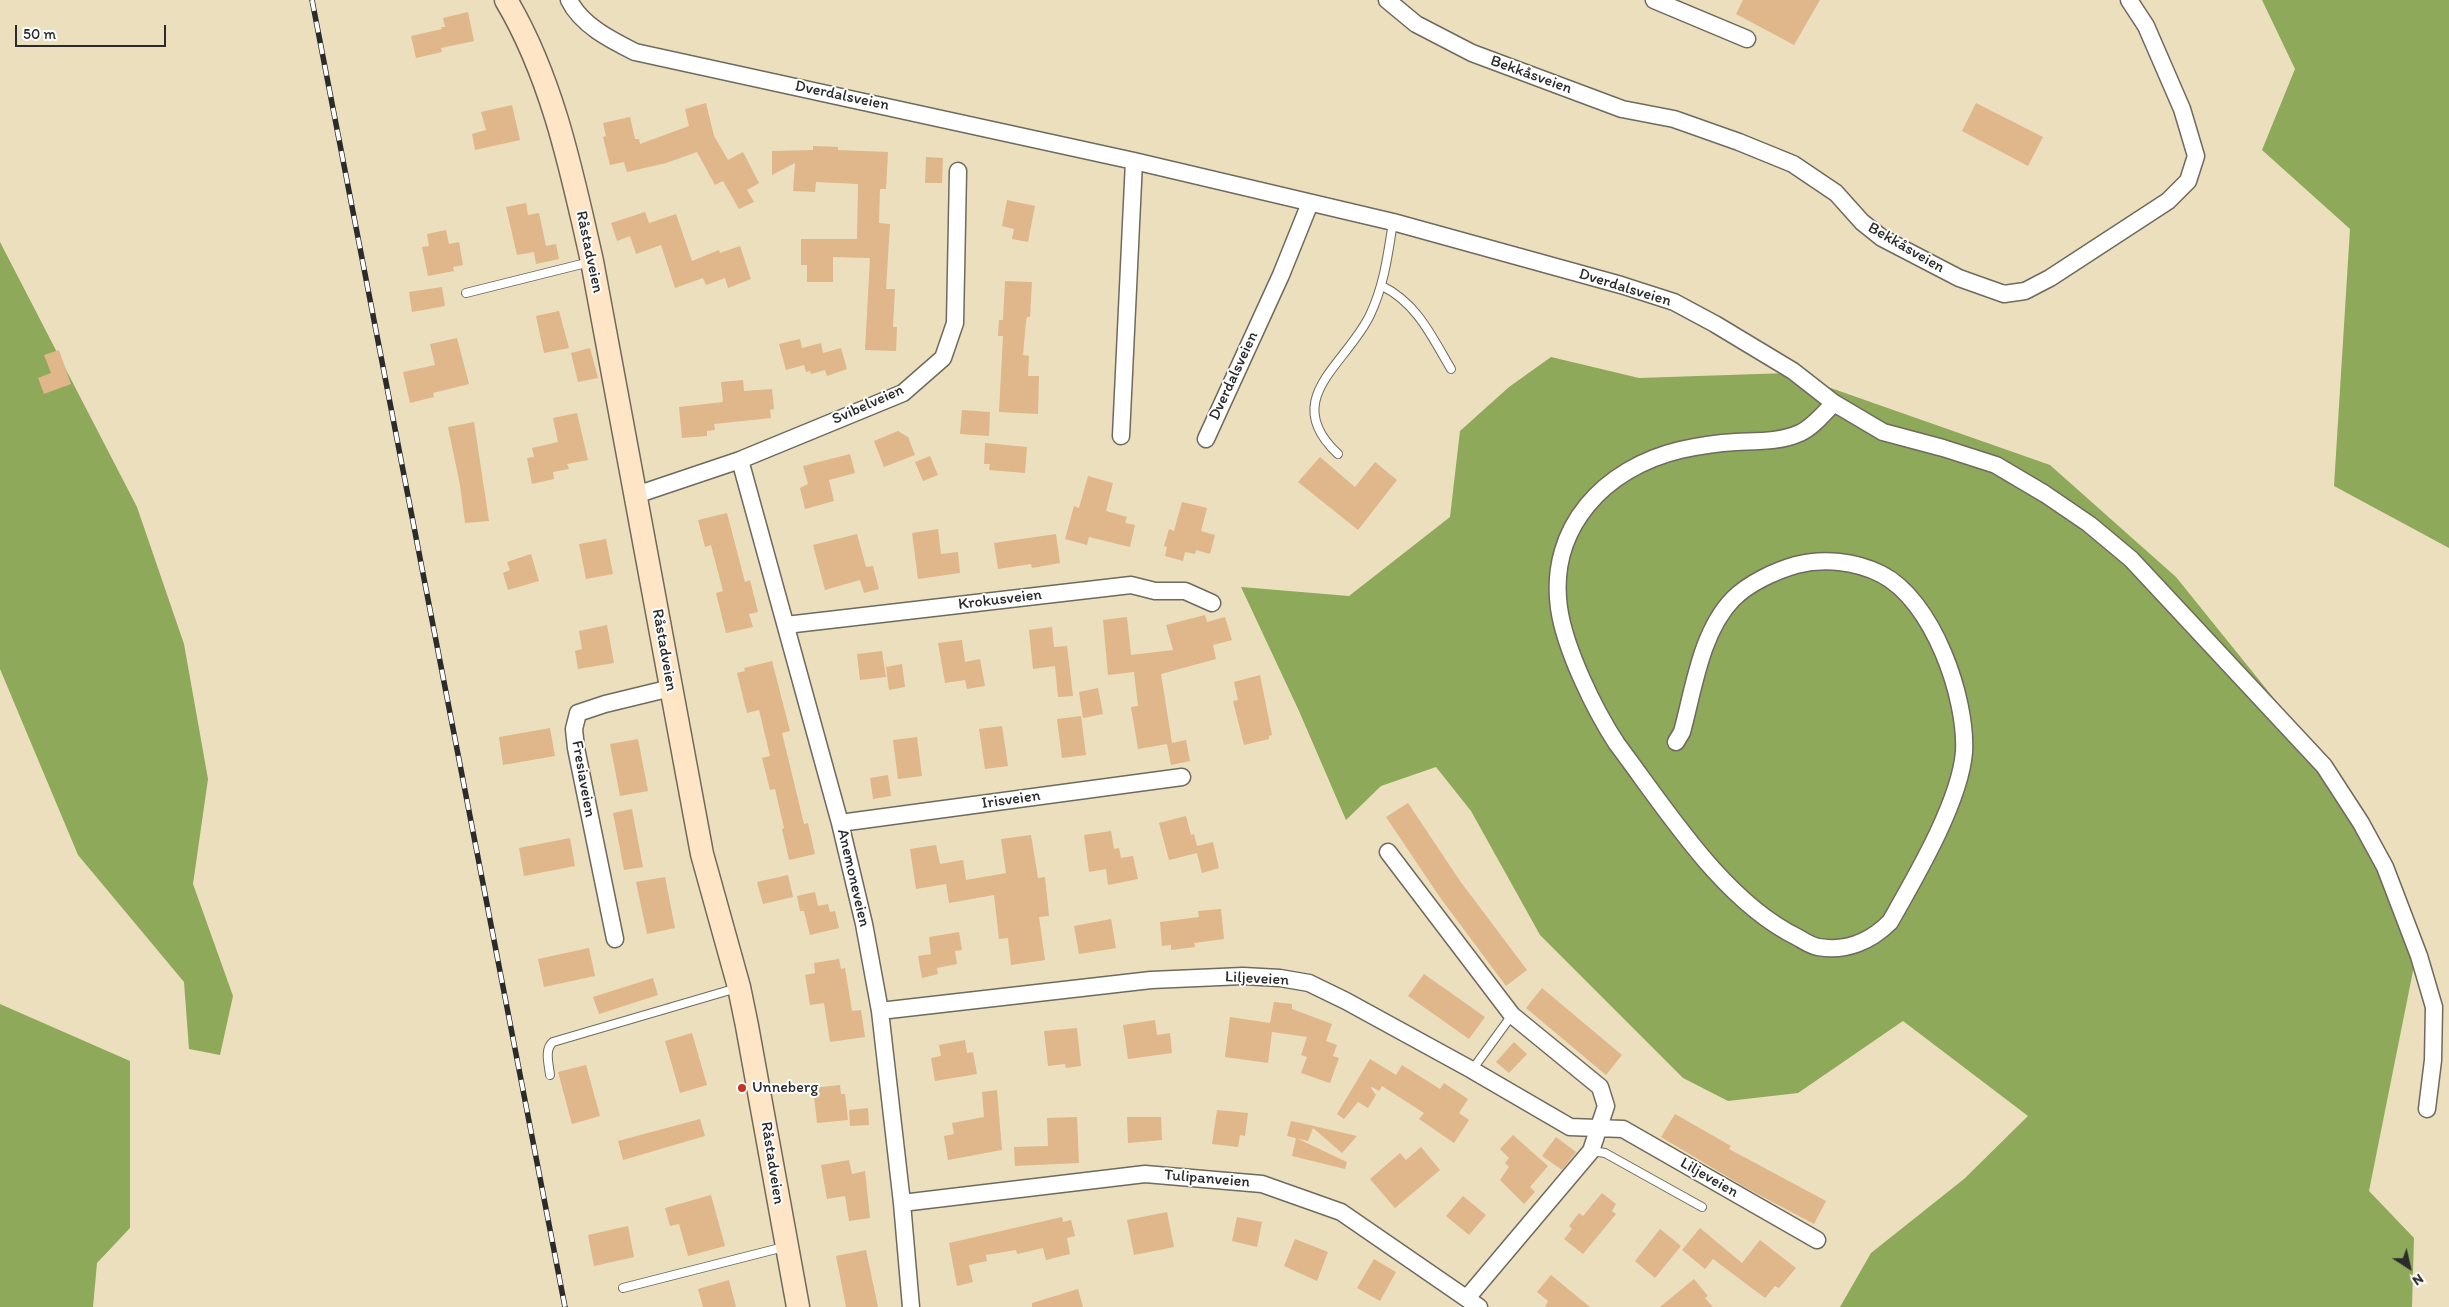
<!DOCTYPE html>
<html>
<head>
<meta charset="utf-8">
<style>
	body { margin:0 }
	#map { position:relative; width:2449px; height:1307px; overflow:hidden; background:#ecdfbd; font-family:Itim,sans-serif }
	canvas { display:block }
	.north { position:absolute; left:2384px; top:1242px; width:50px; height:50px; -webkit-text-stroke:4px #fff; paint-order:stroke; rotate:145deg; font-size:14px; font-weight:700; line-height:20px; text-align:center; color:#2b2b2b }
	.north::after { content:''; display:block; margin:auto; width:18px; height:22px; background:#2b2b2b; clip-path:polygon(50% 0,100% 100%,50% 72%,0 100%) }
	.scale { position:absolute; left:15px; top:25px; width:151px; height:22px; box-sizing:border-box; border:2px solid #2b2b2b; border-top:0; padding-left:6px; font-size:15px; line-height:18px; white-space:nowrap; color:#2b2b2b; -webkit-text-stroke:4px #fff; paint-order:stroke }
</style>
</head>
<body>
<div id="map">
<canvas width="2449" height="1307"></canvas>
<div class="north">N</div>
<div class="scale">50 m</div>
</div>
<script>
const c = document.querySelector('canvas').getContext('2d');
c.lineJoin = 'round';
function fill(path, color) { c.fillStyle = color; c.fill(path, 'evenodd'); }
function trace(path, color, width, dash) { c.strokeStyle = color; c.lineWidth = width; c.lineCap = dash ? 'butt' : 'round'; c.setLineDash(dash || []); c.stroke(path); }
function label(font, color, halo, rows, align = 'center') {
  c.font = font + ' Itim,sans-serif'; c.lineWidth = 4; c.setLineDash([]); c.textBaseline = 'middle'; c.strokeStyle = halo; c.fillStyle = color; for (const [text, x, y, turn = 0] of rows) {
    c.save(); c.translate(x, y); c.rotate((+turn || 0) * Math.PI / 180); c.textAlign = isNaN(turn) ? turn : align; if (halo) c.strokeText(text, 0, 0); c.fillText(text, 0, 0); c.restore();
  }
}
fill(new Path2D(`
	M 2262,0 L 2449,0 L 2449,548 L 2334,486 L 2350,229 L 2262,150 L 2295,69 Z
	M 0,242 L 137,507 L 184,644 L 208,779 L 193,884 L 233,996 L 220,1055 L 189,1049 L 184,982 L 78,855 L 0,669 Z
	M 1551,357 L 1639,378 L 1788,373 L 2050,465 L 2176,577 L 2347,789 L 2419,941 L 2369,1191 L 2414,1238 L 2412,1307 L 1840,1307 L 1871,1253 L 1964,1179 L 2028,1116 L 1903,1021 L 1798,1093 L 1728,1101 L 1683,1078 L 1540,935 L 1471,811 L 1436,767 L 1381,786 L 1346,820 L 1299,711 L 1241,587 L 1349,596 L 1450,517 L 1460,431 L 1509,387 Z
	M 0,1004 L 130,1061 L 130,1228 L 97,1263 L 93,1307 L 0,1307 Z`), '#8ea95a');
fill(new Path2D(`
	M 1743,0 L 1820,0 L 1794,45 L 1736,14 Z
	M 468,12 L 474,41 L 441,48 L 442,52 L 416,58 L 411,36 L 442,29 L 441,27 L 445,27 L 443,18 Z
	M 706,103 L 714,136 L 728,160 L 743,152 L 759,183 L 747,190 L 754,202 L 739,209 L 723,181 L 715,185 L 697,152 L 666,163 L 627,172 L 624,162 L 610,165 L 603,137 L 606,136 L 603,123 L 630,117 L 635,139 L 639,139 L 640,144 L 689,126 L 685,109 Z
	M 1976,103 L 2043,137 L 2028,166 L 1962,131 Z
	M 512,105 L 520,140 L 475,150 L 472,134 L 486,130 L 481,112 Z
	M 813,146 L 838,147 L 838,150 L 888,152 L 886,189 L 880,189 L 879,223 L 890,224 L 886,289 L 895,289 L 893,327 L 897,327 L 896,351 L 865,350 L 870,258 L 833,257 L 833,282 L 807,282 L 807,265 L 801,265 L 801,239 L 857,239 L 858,184 L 816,182 L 815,192 L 793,191 L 795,163 L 772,175 L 772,151 L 813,150 Z
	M 926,157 L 943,158 L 942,183 L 925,183 Z
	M 1007,200 L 1035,206 L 1028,242 L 1012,239 L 1014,229 L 1002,226 Z
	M 526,203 L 528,215 L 539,213 L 546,246 L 556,244 L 559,259 L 536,264 L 534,252 L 517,255 L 506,207 Z
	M 645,212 L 649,223 L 676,214 L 692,261 L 719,250 L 720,253 L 740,246 L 751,279 L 728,288 L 725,278 L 706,285 L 703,278 L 675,288 L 661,245 L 636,254 L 630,236 L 617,241 L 611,223 Z
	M 446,230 L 449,244 L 459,242 L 463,265 L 453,267 L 454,271 L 428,276 L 422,247 L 429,246 L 427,234 Z
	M 1005,281 L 1032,282 L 1030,317 L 1027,317 L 1026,321 L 1023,355 L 1029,356 L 1028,376 L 1039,376 L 1038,414 L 999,412 L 1003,336 L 998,336 L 999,320 L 1003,320 Z
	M 442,287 L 445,306 L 412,312 L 409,292 Z
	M 559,311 L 569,348 L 544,353 L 536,316 Z
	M 457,338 L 469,384 L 433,393 L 434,397 L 410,403 L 403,372 L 435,365 L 430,344 Z
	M 800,339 L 802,348 L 821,343 L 823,353 L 841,348 L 847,369 L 827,376 L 825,370 L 811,374 L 810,371 L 806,372 L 804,365 L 786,370 L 779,344 Z
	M 590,348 L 598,378 L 578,382 L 571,353 Z
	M 59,350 L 71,384 L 44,394 L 38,378 L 51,373 L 44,355 Z
	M 743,380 L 744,391 L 772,389 L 774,409 L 770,410 L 771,418 L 714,424 L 715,430 L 707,431 L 707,436 L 682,438 L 679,407 L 723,402 L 721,382 Z
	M 962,410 L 990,412 L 989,436 L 960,434 Z
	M 577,413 L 588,460 L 567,464 L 569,469 L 553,472 L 554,479 L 532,484 L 527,458 L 534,457 L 532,448 L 558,442 L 553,418 Z
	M 474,422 L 489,521 L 465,523 L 460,485 L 448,427 Z
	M 898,431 L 908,437 L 915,455 L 884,467 L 874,441 Z
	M 985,443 L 1027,447 L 1025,473 L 989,470 L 990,464 L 984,464 Z
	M 850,454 L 855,473 L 829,480 L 834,501 L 805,509 L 800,488 L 808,484 L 803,466 Z
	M 930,456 L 938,475 L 923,481 L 915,462 Z
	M 1320,457 L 1355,487 L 1375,462 L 1397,480 L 1358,530 L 1298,482 Z
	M 1088,476 L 1113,483 L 1106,511 L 1127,517 L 1125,523 L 1135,525 L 1130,547 L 1089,537 L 1087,545 L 1065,539 L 1074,506 L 1079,508 Z
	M 1182,502 L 1207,508 L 1201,531 L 1215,535 L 1210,554 L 1196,550 L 1195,554 L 1185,552 L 1183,561 L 1165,556 L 1167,547 L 1164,546 L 1169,529 L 1174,531 Z
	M 727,513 L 745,582 L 750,580 L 758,612 L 749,614 L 753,627 L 726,633 L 716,593 L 723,591 L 711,545 L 705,547 L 698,520 Z
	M 938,529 L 941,554 L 958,552 L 960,573 L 918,579 L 912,533 Z
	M 857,534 L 866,567 L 873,566 L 879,589 L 864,593 L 860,580 L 825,590 L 813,545 Z
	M 1056,534 L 1060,563 L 1032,568 L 1031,564 L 998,569 L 994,543 Z
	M 606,539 L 613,574 L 586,579 L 579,544 Z
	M 531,554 L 539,581 L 508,590 L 503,573 L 510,570 L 507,562 Z
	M 1205,615 L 1207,622 L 1225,617 L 1232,640 L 1213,645 L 1216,659 L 1161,674 L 1172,743 L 1186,740 L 1190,761 L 1171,765 L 1167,744 L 1138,749 L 1131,707 L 1138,706 L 1134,672 L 1108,675 L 1103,620 L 1127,617 L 1131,655 L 1173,650 L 1166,625 Z
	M 607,625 L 614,663 L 578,669 L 575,651 L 582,649 L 579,631 Z
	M 1052,627 L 1054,647 L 1067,646 L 1073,696 L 1058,697 L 1055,666 L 1033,669 L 1029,630 Z
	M 962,640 L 965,662 L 980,659 L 985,686 L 967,689 L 965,680 L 945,683 L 938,643 Z
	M 882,651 L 886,677 L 860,680 L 857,654 Z
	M 772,661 L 790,731 L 782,733 L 804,824 L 808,823 L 815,854 L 789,860 L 782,829 L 784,828 L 775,789 L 770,790 L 762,758 L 770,756 L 759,710 L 747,713 L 737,673 L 745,671 L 744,668 Z
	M 902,664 L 905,687 L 889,690 L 886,667 Z
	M 1260,675 L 1272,735 L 1269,736 L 1269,739 L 1244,745 L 1233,701 L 1238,700 L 1234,682 Z
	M 1098,688 L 1103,714 L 1083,718 L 1079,692 Z
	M 1081,716 L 1086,755 L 1062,758 L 1057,719 Z
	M 1002,726 L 1008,766 L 985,769 L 979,729 Z
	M 550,728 L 555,756 L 503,765 L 499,737 Z
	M 917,737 L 922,776 L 898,779 L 893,740 Z
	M 638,739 L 648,791 L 620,796 L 610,744 Z
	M 888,775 L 891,796 L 873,799 L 870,778 Z
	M 1408,803 L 1460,881 L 1527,970 L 1506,986 L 1439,896 L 1386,817 Z
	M 632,809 L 643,867 L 624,870 L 613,813 Z
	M 1186,816 L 1191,835 L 1194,834 L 1197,846 L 1213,842 L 1219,868 L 1202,873 L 1197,853 L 1169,860 L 1159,823 Z
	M 1111,831 L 1114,849 L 1119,848 L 1121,858 L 1133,856 L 1138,879 L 1108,885 L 1106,869 L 1089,872 L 1084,835 Z
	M 1031,835 L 1038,878 L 1045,877 L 1049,916 L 1039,917 L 1045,960 L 1011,965 L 1008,938 L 999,939 L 994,895 L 949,903 L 946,884 L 916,889 L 910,849 L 936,845 L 940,864 L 963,860 L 966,880 L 1006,873 L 1001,839 Z
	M 570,838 L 575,866 L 524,876 L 519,848 Z
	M 788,875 L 793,897 L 763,904 L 757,882 Z
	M 665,877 L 675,928 L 647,934 L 636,882 Z
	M 815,892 L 818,906 L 828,904 L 830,912 L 835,911 L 839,928 L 810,935 L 804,911 L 800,911 L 797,896 Z
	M 1221,909 L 1224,939 L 1194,943 L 1195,947 L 1171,950 L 1171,945 L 1162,946 L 1160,922 L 1199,917 L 1198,911 Z
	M 1111,919 L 1116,948 L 1079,954 L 1074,926 Z
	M 959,932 L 962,950 L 955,951 L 957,964 L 937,968 L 938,974 L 922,978 L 918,956 L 931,954 L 929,937 Z
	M 589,948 L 595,976 L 544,987 L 538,959 Z
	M 839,959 L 841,969 L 845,968 L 852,1011 L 861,1010 L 865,1037 L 830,1042 L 824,1003 L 810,1005 L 805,975 L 815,973 L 814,963 Z
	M 1424,974 L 1485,1017 L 1469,1039 L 1408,996 Z
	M 653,978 L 658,995 L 599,1014 L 593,997 Z
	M 1542,988 L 1622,1055 L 1606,1075 L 1526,1008 Z
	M 1274,1002 L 1292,1004 L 1292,1009 L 1332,1024 L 1326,1041 L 1337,1045 L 1333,1056 L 1339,1058 L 1330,1083 L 1301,1073 L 1307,1057 L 1301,1055 L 1307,1037 L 1272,1032 L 1268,1063 L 1225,1057 L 1230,1017 L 1270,1023 Z
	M 1155,1020 L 1157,1035 L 1170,1033 L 1172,1053 L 1128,1059 L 1123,1025 Z
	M 1077,1028 L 1081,1066 L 1066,1068 L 1065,1064 L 1048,1066 L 1044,1031 Z
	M 692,1033 L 707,1085 L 680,1093 L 665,1041 Z
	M 965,1040 L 967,1053 L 973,1052 L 977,1074 L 935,1081 L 931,1058 L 941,1056 L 939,1045 Z
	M 1514,1042 L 1527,1054 L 1509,1073 L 1496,1062 Z
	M 1370,1059 L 1396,1075 L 1402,1065 L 1440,1089 L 1444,1083 L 1468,1099 L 1459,1113 L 1469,1120 L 1454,1143 L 1419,1119 L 1424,1113 L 1382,1086 L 1379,1091 L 1372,1087 L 1371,1088 L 1376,1095 L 1368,1108 L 1358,1102 L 1344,1119 L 1337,1114 Z
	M 586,1065 L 600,1116 L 572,1124 L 558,1072 Z
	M 840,1085 L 841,1094 L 845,1094 L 848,1120 L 817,1123 L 813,1088 Z
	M 997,1090 L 1002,1150 L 948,1160 L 944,1136 L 954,1134 L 952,1123 L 984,1117 L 982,1092 Z
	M 868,1108 L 869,1125 L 850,1126 L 849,1110 Z
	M 1217,1110 L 1248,1113 L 1245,1136 L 1240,1135 L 1238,1147 L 1212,1144 Z
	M 1675,1114 L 1731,1146 L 1729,1149 L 1826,1201 L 1814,1224 L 1748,1189 L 1661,1137 Z
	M 1077,1117 L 1079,1163 L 1015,1166 L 1014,1147 L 1048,1146 L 1047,1118 Z
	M 1127,1117 L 1161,1117 L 1162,1140 L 1128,1143 Z
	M 700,1119 L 705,1136 L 623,1160 L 618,1141 Z
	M 1291,1121 L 1314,1126 L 1357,1136 L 1342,1153 L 1313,1128 L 1308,1141 L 1287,1136 Z
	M 1513,1135 L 1548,1166 L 1530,1187 L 1535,1192 L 1524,1204 L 1500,1180 L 1509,1167 L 1505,1163 L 1509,1158 L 1500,1149 Z
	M 1556,1137 L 1576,1152 L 1562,1170 L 1542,1156 Z
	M 1296,1138 L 1347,1162 L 1345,1169 L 1292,1156 Z
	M 1421,1147 L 1440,1170 L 1395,1208 L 1370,1179 L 1400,1153 L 1406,1160 Z
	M 849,1160 L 852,1174 L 865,1171 L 870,1218 L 849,1221 L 845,1196 L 827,1199 L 821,1165 Z
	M 1602,1193 L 1616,1204 L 1612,1211 L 1616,1214 L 1583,1254 L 1564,1239 L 1572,1229 L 1569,1226 L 1579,1213 L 1583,1216 Z
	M 711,1195 L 725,1246 L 688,1256 L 679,1224 L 670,1226 L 665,1208 Z
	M 1463,1196 L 1486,1215 L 1469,1235 L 1446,1216 Z
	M 1167,1212 L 1174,1247 L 1134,1255 L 1127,1220 Z
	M 1062,1217 L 1063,1222 L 1071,1220 L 1075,1236 L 1067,1238 L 1070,1254 L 1046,1260 L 1043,1248 L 1017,1254 L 1016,1250 L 986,1255 L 987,1261 L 969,1265 L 973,1282 L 957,1286 L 949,1243 Z
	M 1237,1217 L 1262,1222 L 1257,1247 L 1232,1241 Z
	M 628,1226 L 634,1257 L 594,1266 L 588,1235 Z
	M 1700,1228 L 1742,1263 L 1760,1240 L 1796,1268 L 1779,1288 L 1775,1286 L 1765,1298 L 1713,1259 L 1705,1269 L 1682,1250 Z
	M 1660,1229 L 1681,1246 L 1655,1278 L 1635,1261 Z
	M 1295,1239 L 1328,1252 L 1317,1281 L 1284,1266 Z
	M 866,1250 L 878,1307 L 846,1307 L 836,1256 Z
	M 1374,1259 L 1396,1272 L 1380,1301 L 1357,1288 Z
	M 1551,1275 L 1590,1307 L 1545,1307 L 1548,1301 L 1537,1292 Z
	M 1694,1279 L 1708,1296 L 1705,1298 L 1713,1307 L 1660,1307 Z
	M 729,1280 L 736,1307 L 703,1307 L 698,1289 Z
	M 1078,1289 L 1083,1307 L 1032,1307 L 1032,1303 Z`), '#e0b68b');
const lane = new Path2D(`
	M 1382,286 C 1417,303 1432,337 1451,369
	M 466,293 L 590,262
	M 1338,454 C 1279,399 1346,365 1370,315 C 1384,286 1388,254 1393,222
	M 1472,1070 L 1512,1015
	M 550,1075 C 549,1065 544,1049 553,1042 L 737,988
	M 1591,1151 L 1605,1153 L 1702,1207
	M 623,1288 L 784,1247`);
const street = new Path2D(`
	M 569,0 C 581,25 611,40 635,52 L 1134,161 L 1393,222 L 1621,285 L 1674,302 L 1715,324 L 1793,371 L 1834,403 L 1883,432 L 1943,448 L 1996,465 L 2045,494 L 2089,524 L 2131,559 L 2324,766 L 2361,823 L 2385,867 L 2419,956 L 2434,1007 L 2433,1060 L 2427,1109
	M 1387,0 L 1416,24 L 1472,53 L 1622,109 L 1674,119 L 1739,142 L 1793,164 L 1836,193 L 1862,222 L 1882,238 L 1959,278 L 2004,294 L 2025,291 L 2050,278 L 2168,201 L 2188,181 L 2196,156 L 2182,109 L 2146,26 L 2129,0
	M 1654,0 L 1747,39
	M 1121,436 L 1134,161
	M 1206,439 L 1281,275 L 1310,203
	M 740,460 L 840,823 L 864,924 L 880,1011 L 902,1203 L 911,1307
	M 636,495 L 740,460 L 903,393 L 943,358 L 955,323 L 958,171
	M 786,625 L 1131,585 L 1155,591 L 1185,591 L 1212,603
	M 1676,742 L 1682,732 C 1694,688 1701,632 1733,599 C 1749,583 1775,571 1796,565 C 1824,558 1855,561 1881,574 C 1933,600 1967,698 1964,752 C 1960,802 1915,878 1890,922 C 1871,941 1846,952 1818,947 C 1811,946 1804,941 1797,937 C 1723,901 1666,809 1617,744 C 1594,709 1565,649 1559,608 C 1548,527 1605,468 1680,450 C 1698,446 1718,443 1736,442 C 1758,441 1780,442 1800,433 C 1813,427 1824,413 1834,403
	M 840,823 L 1182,777
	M 1388,852 L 1512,1015 L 1600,1087 L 1606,1106 L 1591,1151 L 1467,1298
	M 615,939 L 576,748 L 574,729 L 578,713 L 605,704 L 671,688
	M 880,1011 L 1151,980 L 1243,976 L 1280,978 L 1309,983 L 1346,1001 L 1472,1070 L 1570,1127 L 1623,1129 L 1817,1240
	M 902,1203 L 1145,1174 L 1262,1184 L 1341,1212 L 1479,1307`);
const secondary = new Path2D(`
	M 506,0 C 553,79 572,173 592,261 L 702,854 L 739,987 L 747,1026 L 798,1307`);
trace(lane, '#6f6a5e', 10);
trace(street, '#6f6a5e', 19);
trace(secondary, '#6f6a5e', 25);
trace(lane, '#fff', 8);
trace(street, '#fff', 16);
trace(secondary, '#fde5c5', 22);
const rail = new Path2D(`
	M 312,0 L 565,1307`);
trace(rail, '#2b2b2b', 5.5);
trace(rail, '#fff', 4, [11]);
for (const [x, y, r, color] of [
	[742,1088,5,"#c8321e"]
]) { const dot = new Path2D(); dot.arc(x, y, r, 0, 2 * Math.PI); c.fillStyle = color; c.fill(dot); trace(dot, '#fff', 2); }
label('16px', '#2b2b2b', '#fff', [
	["Bekkåsveien",1531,75,20],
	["Dverdalsveien",842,96,12],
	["Bekkåsveien",1906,248,30],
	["Råstadveien",589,252,78],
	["Dverdalsveien",1625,288,17],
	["Dverdalsveien",1234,376,-65],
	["Svibelveien",868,405,-24],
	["Krokusveien",1000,600,-7],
	["Råstadveien",664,650,80],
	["Fresiaveien",583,779,80],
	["Irisveien",1011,800,-8],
	["Anemoneveien",853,878,77],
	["Liljeveien",1257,979,3],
	["Råstadveien",772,1163,81],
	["Liljeveien",1709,1178,30],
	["Tulipanveien",1207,1179,5]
]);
label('16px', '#2b2b2b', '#fff', [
	["Unneberg",752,1088]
], 'left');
</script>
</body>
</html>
